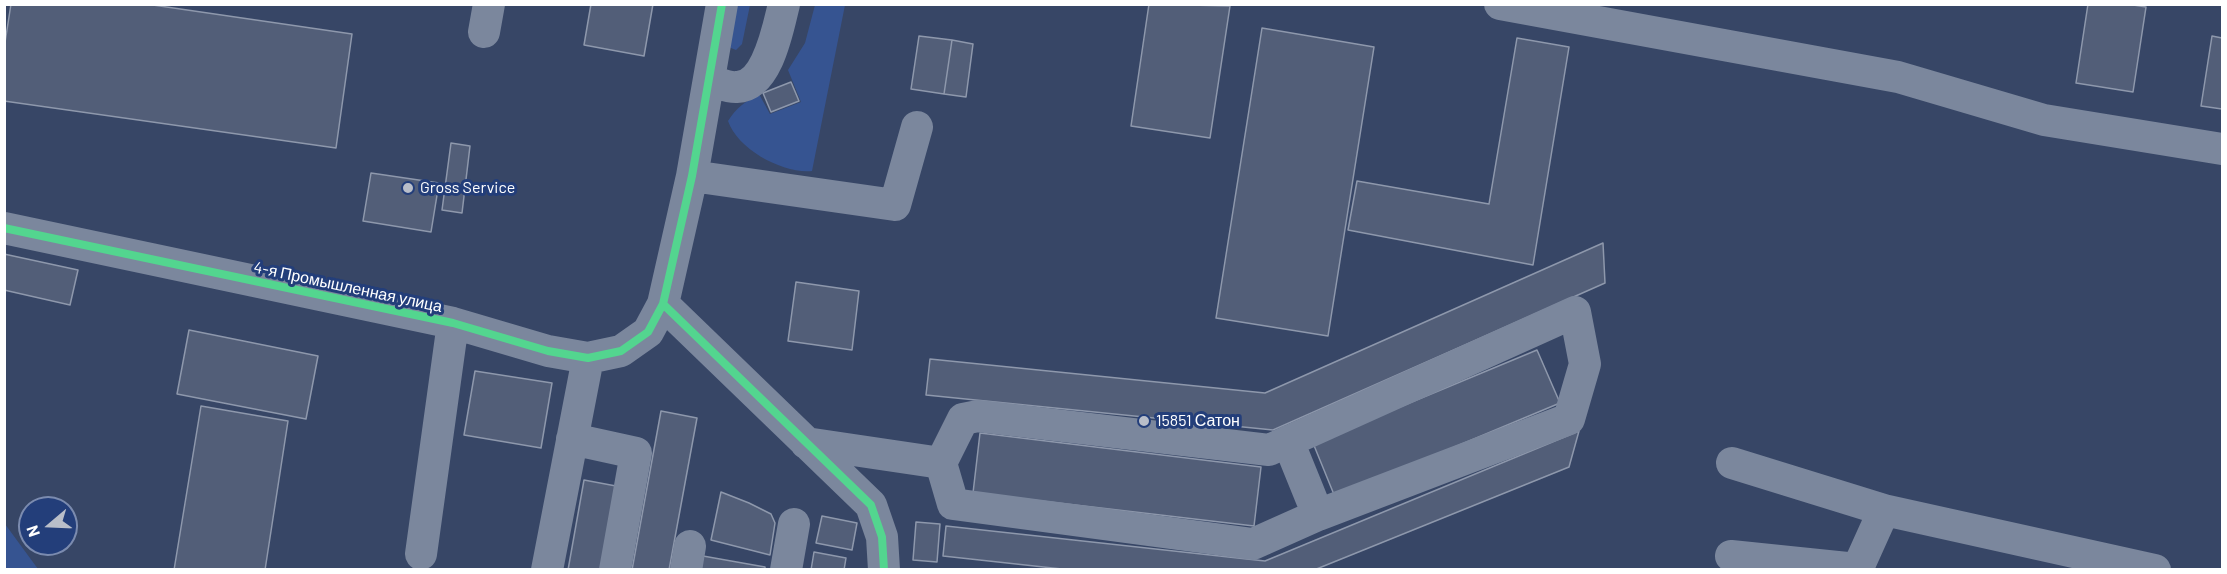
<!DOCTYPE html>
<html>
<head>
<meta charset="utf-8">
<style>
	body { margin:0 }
	#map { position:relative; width:2227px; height:574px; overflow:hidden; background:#374666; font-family:Barlow,sans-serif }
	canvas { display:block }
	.frame { position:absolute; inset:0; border:6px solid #fff; pointer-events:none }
	.north { position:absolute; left:18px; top:496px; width:60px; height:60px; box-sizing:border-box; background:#233e7a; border:2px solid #7b8baf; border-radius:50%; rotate:251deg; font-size:16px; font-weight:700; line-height:24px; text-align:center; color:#fff }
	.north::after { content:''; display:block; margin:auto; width:21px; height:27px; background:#b9bec9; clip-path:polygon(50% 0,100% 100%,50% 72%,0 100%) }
</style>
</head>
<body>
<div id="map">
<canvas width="2227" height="574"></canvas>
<div class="frame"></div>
<div class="north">N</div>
</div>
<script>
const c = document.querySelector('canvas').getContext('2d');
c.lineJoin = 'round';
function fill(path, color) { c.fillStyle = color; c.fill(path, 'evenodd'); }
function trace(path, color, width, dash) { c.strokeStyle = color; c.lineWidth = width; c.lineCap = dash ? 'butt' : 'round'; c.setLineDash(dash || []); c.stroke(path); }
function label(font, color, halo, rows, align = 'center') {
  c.font = font + ' Barlow,sans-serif'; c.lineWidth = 6; c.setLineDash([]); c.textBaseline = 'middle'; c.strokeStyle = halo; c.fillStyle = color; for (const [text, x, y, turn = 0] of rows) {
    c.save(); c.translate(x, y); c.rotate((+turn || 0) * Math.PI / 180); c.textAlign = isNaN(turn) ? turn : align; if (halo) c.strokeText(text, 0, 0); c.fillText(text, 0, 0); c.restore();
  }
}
fill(new Path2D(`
	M 730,5 L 750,5 L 742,44 L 736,50 L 726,46 Z
	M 815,5 L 845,5 L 812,171 C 784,174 738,150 728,121 C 736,108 746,101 759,94 L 770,114 L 801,102 L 788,70 L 805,43 Z
	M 4,524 L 5,524 L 38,569 L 5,569 Z`), '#365491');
const building = new Path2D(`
	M 11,4 L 146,4 L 352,34 L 336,148 L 4,101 L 4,49 Z
	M 591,4 L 653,4 L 644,56 L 584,45 Z
	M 1149,4 L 1230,6 L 1210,138 L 1131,126 Z
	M 2088,4 L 2127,4 L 2146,7 L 2133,92 L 2076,83 Z
	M 1262,28 L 1374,47 L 1328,336 L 1216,318 Z
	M 919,36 L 952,40 L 944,94 L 911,89 Z
	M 2212,36 L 2222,38 L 2222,109 L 2201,106 Z
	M 1517,38 L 1569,47 L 1533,265 L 1348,230 L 1357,181 L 1489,204 Z
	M 952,40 L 973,44 L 966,97 L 944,94 Z
	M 791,82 L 799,101 L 771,112 L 763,93 Z
	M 451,143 L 470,146 L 462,213 L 442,210 Z
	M 371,173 L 439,183 L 431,232 L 363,221 Z
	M 1603,243 L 1605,283 L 1273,430 L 926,395 L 930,359 L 1265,393 Z
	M 4,254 L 78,270 L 70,305 L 4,290 Z
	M 796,282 L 859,291 L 852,350 L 788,341 Z
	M 189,330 L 318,356 L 306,419 L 177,394 Z
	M 1537,350 L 1560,403 L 1335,497 L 1313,443 Z
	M 475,371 L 552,383 L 541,448 L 464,435 Z
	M 201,406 L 288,421 L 265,570 L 174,570 Z
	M 661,411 L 697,418 L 669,570 L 632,570 Z
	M 1579,431 L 1569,467 L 1314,570 L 1071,570 L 943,556 L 946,526 L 1265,561 Z
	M 980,433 L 1261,467 L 1254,526 L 973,493 Z
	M 584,480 L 616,486 L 602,570 L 568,570 Z
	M 721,492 L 749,503 L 771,514 L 775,523 L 770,555 L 711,540 Z
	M 822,516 L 857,523 L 852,550 L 816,543 Z
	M 916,522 L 940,524 L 937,562 L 913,560 Z
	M 814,552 L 846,558 L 844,570 L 811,570 Z
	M 703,556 L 765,567 L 765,570 L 701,570 Z`);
fill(building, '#525e78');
trace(building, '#8e98ac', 1.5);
trace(new Path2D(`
	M 1500,4 L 1898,77 L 2044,120 L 2222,149
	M 484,32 L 489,4
	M 709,81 C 718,83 729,88 737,87 C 768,86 778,28 784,4
	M 692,176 L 895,205 L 917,127
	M 4,228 L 453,323 L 548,351 L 588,358 L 621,351 L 648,332 L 663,304 L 692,176 L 722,4
	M 663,304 L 871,505 L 882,537 L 884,570
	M 572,439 L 636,453 L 615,570
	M 1288,441 L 1318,515
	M 806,443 L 941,463 L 963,419 L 978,416 L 1269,450 L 1575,312 L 1585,364 L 1569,419 L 1318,515 L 1253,544 L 953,504 L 941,463
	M 1732,463 L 1884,510
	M 421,554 L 453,323
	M 1731,556 L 1857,569
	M 547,570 L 588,358
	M 686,570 L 690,546
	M 786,570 L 794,524
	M 1857,570 L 1884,510 L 2155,570`), '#7b879d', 32);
trace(new Path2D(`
	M 4,228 L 453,323 L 548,351 L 588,358 L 621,351 L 648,332 L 663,304 L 692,176 L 722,4
	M 663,304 L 871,505 L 882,537 L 884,570`), '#53d58f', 8);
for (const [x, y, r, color] of [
	[408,188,6,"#b9bec9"],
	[1144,421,6,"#b9bec9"]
]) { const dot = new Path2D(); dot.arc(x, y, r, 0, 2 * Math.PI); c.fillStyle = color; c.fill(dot); trace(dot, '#233e7a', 2); }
label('16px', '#fff', '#233e7a', [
	["Gross Service",420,188],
	["15851 Сатон",1156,421]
], 'left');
label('16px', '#fff', '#233e7a', [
	["4-я Промышленная улица",348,287,12]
]);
</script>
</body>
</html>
